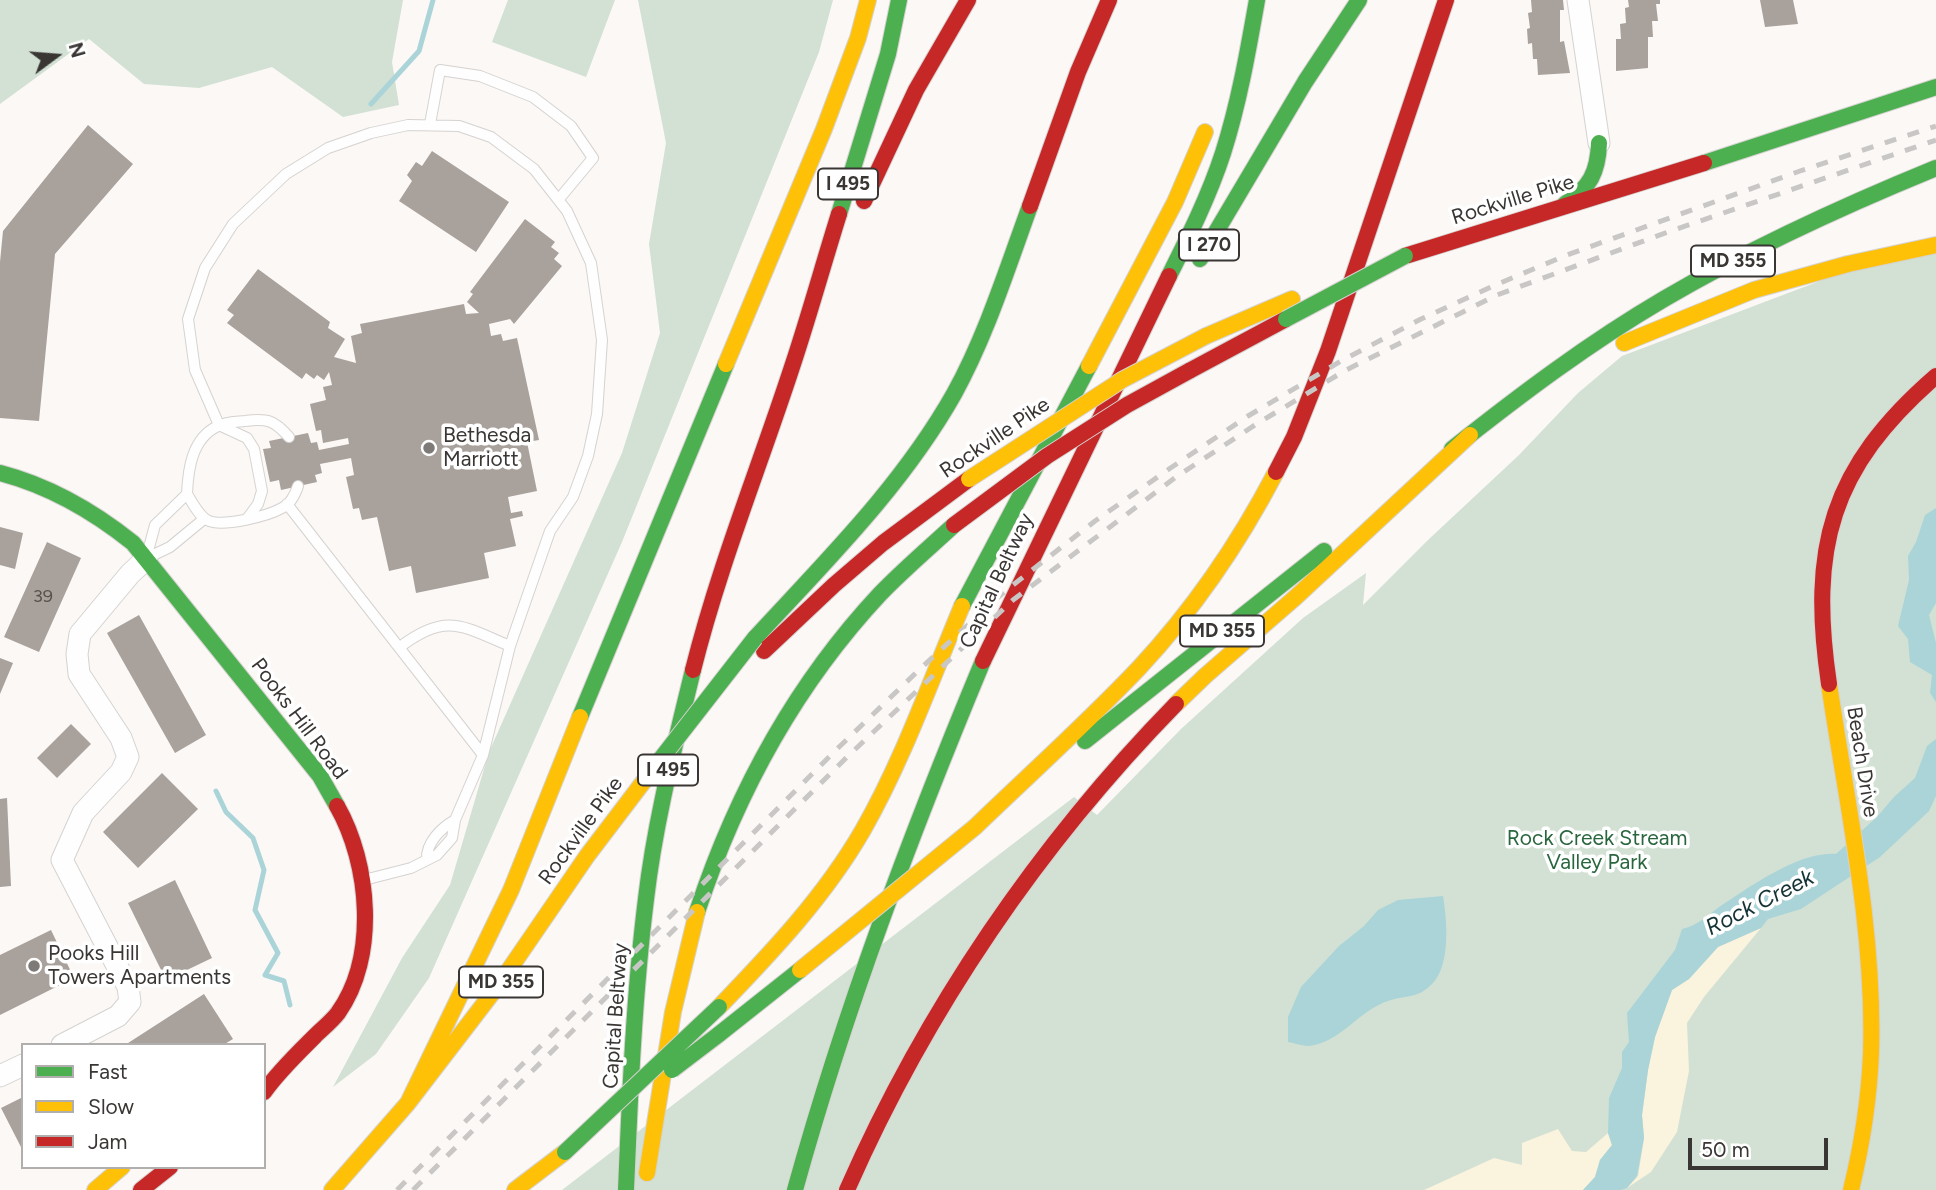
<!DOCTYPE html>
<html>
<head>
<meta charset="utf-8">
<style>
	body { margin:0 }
	#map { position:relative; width:1936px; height:1190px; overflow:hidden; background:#fbf8f6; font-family:Figtree,sans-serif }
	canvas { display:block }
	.legend { position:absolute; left:21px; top:1043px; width:245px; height:126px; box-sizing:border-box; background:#fff; border:2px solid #b0afae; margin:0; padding:9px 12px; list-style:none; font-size:21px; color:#393634 }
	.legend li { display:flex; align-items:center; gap:14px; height:35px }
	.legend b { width:35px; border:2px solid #b0afae }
	.north { position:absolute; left:21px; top:21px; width:70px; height:70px; -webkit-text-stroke:5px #fff; paint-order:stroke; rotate:74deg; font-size:19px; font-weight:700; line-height:28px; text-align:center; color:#393634 }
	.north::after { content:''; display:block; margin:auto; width:24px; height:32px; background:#393634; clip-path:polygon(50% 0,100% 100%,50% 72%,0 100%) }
	.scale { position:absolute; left:1688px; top:1138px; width:140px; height:32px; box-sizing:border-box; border:4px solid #393634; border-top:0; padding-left:9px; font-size:21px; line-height:24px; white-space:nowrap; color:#393634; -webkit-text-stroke:5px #fff; paint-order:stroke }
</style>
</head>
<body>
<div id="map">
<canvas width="1936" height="1190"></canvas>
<ul class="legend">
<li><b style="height:9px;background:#4caf50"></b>Fast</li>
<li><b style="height:9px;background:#ffc107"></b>Slow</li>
<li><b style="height:9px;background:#c62828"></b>Jam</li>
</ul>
<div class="north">N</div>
<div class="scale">50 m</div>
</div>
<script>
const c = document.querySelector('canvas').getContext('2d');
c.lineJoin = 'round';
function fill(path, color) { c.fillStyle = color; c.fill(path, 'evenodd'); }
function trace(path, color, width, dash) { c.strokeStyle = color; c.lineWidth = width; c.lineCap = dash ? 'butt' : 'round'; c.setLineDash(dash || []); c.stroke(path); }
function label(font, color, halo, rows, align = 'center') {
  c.font = font + ' Figtree,sans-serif'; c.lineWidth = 7; c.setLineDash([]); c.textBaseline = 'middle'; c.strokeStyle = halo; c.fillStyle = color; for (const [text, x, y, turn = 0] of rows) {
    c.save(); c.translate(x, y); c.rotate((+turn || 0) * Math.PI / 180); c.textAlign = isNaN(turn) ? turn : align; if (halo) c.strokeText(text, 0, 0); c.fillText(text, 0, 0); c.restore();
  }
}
fill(new Path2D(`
	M 0,0 L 403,0 L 392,62 L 399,105 L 343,117 L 272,67 L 199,88 L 144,84 L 89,39 L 0,104 Z
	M 508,0 L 615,0 L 586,77 L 492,42 Z
	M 638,0 L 833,0 L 819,52 L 622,542 L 429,978 L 376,1054 L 333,1087 L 402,958 L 450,885 L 489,752 L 622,453 L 660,333 L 649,244 L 666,143 Z
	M 1936,237 L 1936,1190 L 562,1190 L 1074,797 L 1097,815 L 1181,729 L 1303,618 L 1366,573 L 1363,605 L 1428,540 L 1519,455 L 1578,393 L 1622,356 Z`), '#d2e1d3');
fill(new Path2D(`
	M 1761,928 L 1704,997 L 1687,1023 L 1689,1071 L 1677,1132 L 1651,1172 L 1627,1188 L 1638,1176 L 1644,1138 L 1642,1115 L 1648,1070 L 1655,1037 L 1672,990 L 1689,979 L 1718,947 Z
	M 1558,1129 L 1572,1151 L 1586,1152 L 1608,1133 L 1612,1145 L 1600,1160 L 1595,1177 L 1583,1190 L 1424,1190 L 1494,1158 L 1522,1165 L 1522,1143 Z`), '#faf3de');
fill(new Path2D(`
	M 1936,508 L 1936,603 L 1929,615 L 1936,643 L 1936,702 L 1930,693 L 1932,675 L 1910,662 L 1908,639 L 1898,626 L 1909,580 L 1908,556 L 1916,542 L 1925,515 Z
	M 1936,739 L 1936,796 L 1929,811 L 1880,857 L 1801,909 L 1768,919 L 1761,928 L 1718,947 L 1689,979 L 1672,990 L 1655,1037 L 1648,1070 L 1642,1115 L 1644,1138 L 1637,1176 L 1627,1188 L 1621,1190 L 1583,1190 L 1595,1177 L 1600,1160 L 1612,1145 L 1608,1133 L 1609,1098 L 1622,1068 L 1622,1052 L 1629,1042 L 1627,1013 L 1675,950 L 1682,929 C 1697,926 1707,916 1719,907 C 1750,887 1799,851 1836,854 L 1877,817 L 1894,797 L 1915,778 L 1927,746 Z
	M 1443,896 C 1447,920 1451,965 1432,984 C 1418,999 1404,995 1388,1001 C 1358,1011 1340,1043 1309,1046 C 1303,1046 1294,1043 1288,1042 L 1288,1017 L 1301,987 L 1339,946 L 1364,926 L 1378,910 L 1398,900 Z`), '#aad4d8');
trace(new Path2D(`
	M 371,104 L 419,51 L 433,0
	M 216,791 L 226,812 L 253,838 L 264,870 L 255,910 L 278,953 L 265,975 L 284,981 L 290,1005`), '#aad4d8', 5);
fill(new Path2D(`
	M 1531,0 L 1563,0 L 1564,10 L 1560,10 L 1560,42 L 1564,41 L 1570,73 L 1538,75 L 1537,59 L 1533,59 L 1532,43 L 1528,44 L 1527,29 L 1530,28 L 1528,13 L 1532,12 Z
	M 1628,0 L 1660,0 L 1660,4 L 1656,4 L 1658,21 L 1652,21 L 1653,37 L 1648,37 L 1648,68 L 1616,71 L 1616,39 L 1621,39 L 1620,24 L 1626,23 L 1625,8 L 1629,7 Z
	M 1760,0 L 1793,0 L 1798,24 L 1765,27 Z
	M 88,125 L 133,164 L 55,254 L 39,421 L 0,418 L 0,262 L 3,231 Z
	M 432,151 L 509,202 L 476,252 L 399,201 L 412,181 L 407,175 L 416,162 L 422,166 Z
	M 525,219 L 555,242 L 551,247 L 559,253 L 554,259 L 562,266 L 514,324 L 510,319 L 489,324 L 491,336 L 501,334 L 503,341 L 517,338 L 539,440 L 527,442 L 537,491 L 508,497 L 511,513 L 522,511 L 523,516 L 510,519 L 516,546 L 484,553 L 489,578 L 416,593 L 411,566 L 389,571 L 377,517 L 362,520 L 359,508 L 353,509 L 346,477 L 354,475 L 351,458 L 320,464 L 322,473 L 315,475 L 317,482 L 281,490 L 279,480 L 270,482 L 263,449 L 271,448 L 269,441 L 308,433 L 311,443 L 317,442 L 319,450 L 349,444 L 348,438 L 323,443 L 321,430 L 316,431 L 310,404 L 326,400 L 323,387 L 332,385 L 329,372 L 324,380 L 317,375 L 314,379 L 306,373 L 302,379 L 227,323 L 234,315 L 227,310 L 258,269 L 330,322 L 328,328 L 345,339 L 334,357 L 356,363 L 351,336 L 362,333 L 360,324 L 464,304 L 466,314 L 479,313 L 467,302 L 473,294 L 470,292 Z
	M 0,527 L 23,533 L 15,569 L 0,565 Z
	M 47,542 L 81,558 L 39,652 L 4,637 Z
	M 139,615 L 206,735 L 175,753 L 107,633 Z
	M 0,658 L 13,663 L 0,694 Z
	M 71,724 L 91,744 L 57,778 L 37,758 Z
	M 162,773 L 198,809 L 138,868 L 103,832 Z
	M 7,798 L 11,886 L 0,887 L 0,799 Z
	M 175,880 L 212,958 L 166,980 L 128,903 Z
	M 51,930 L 74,978 L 0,1015 L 0,955 Z
	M 204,994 L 233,1039 L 223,1045 L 125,1045 Z
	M 23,1097 L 23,1151 L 1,1108 Z`), '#a9a19b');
const lane = new Path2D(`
	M 430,124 L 440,70 L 480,76 L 533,97 L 571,126 L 593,158 L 559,199
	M 289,437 C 274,420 267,418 245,421 C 236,422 225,422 218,426 C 192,438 188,469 187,494 C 192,502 199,516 207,520 C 221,528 268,516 282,508 C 291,504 295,495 298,486
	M 287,504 L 483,755
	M 247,519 L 258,504 L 262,491 L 254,449 L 247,438 L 219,425 L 195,370 L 188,319 L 205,268 L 233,224 L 286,174 L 328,148 L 371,133 L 408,125 L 459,126 L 491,137 L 534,169 L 567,211 L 591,263 L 602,340 L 597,414 L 588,456 L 573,497 L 550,531 L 510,646 L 483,755 L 455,820 L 452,838 L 437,855 L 411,868 L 364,880
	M 147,555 L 155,525 L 187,494
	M 147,558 L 170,547 L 204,519
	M 400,647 C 446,612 462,626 510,646
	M 427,859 C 426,843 441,828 455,820`);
const street = new Path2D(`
	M 1578,0 L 1599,143
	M 62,1045 L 118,1016 L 130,1002 L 128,987 L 62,860 L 83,813 L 121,772 L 128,757 L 121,738 L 79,674 L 77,654 L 80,634 L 130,574 L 147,558
	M 0,1076 L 23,1065`);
const fast = new Path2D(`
	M 1704,163 L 1936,87
	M 1565,204 C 1590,188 1598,172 1599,143
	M 839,214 L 888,54 L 899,0
	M 1200,259 L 1305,82 L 1359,0
	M 1169,276 C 1189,236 1209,196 1223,153 C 1239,103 1248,51 1257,0
	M 1452,449 C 1520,395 1589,343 1664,299 C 1751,248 1843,206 1936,168
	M 0,473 C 50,486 93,511 133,543 L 320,776 L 337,806
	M 962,606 L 1089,366
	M 755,638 C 826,561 902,486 954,394 C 986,336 1007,269 1030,206
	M 580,717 L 726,364
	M 1085,741 L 1324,551
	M 697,912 C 736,794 795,685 880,594 C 903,570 929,548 954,525
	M 718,1035 L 800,970
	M 626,1190 C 630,1093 634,995 646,899 C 655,821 675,745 693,670
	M 795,1190 C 845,1009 911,834 983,661`);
const slow = new Path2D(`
	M 1206,336 L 1292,299
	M 1624,343 L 1754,290 L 1848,264 L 1936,245
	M 726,364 L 824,129 L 858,38 L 868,0
	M 1089,366 L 1175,202 L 1205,132
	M 1829,684 C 1847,806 1875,930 1871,1054 C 1869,1100 1862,1145 1851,1190
	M 1176,704 L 1205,676 L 1297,596 L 1470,435
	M 975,827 C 1030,774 1087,723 1139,668 C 1194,609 1239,543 1276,472
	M 719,1007 C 772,952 825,896 863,830 C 903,760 931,680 962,606
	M 408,1103 L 511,890 L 580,717
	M 647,1173 L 673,1012 L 697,912
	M 95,1190 L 122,1167
	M 332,1190 L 408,1103 L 500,983 L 587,856 L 660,760
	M 515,1190 L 565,1152`);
const jam = new Path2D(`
	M 864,201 L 916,90 L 968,0
	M 1030,206 L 1078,72 L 1109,0
	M 1405,256 L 1704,163
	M 1189,371 L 1286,319
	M 1276,472 L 1294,437 L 1328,351 L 1446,0
	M 764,651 L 834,585 L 883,543 L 969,479
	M 983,661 L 1169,276
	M 693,670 C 719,566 759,468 792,367 C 809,316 823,265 839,214
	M 1829,684 C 1809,548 1830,468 1936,376
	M 264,1092 C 279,1071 297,1054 315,1036 C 322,1029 332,1021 338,1013 C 378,957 370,864 337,806
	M 141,1190 L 170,1167
	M 847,1190 C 926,1010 1039,844 1176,704`);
trace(lane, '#d5d2d0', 12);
trace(street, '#d5d2d0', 23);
trace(fast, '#d5d2d0', 18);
trace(slow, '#d5d2d0', 18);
trace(jam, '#d5d2d0', 18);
trace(lane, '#fefefe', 10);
trace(street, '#fefefe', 21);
trace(fast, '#4caf50', 16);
trace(slow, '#ffc107', 16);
trace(jam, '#c62828', 16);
trace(new Path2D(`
	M 397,1190 L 837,749 L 921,668 L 1004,592 L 1095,521 L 1169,469 L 1248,416 L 1341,361 L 1421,319 L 1493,286 L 1567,255 L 1800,171 L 1936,126
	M 413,1190 L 847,757 L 1013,600 L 1176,477 L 1255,425 L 1346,370 L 1497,295 L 1668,232 L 1936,140`), '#c8c7c6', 5, [12, 12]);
const fastBridge = new Path2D(`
	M 1286,319 L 1405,256
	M 660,760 L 755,638
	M 672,1070 L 718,1035
	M 565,1152 L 719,1007`);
const slowBridge = new Path2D(`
	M 969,479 L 1122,380 L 1206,336
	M 800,970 L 975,827`);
const jamBridge = new Path2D(`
	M 954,525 L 1047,456 L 1127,405 L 1189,371`);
trace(fastBridge, '#d5d2d0', 18, []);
trace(slowBridge, '#d5d2d0', 18, []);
trace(jamBridge, '#d5d2d0', 18, []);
trace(fastBridge, '#4caf50', 16);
trace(slowBridge, '#ffc107', 16);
trace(jamBridge, '#c62828', 16);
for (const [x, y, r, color] of [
	[429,448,7,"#7d7a78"],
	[34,966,7,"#7d7a78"]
]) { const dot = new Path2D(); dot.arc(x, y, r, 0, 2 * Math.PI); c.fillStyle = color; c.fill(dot); trace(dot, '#fff', 2.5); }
label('18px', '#55514e', null, [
	["39",43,597]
]);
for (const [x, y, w] of [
	[848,184,60],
	[1209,245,60],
	[1733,261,84],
	[1222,631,84],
	[668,770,60],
	[501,982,84]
]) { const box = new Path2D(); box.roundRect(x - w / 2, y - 15.5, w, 31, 5); c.fillStyle = '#fff'; c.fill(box); trace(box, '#393634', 2); }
label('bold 19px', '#393634', null, [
	["I 495",848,184],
	["I 270",1209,245],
	["MD 355",1733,261],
	["MD 355",1222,631],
	["I 495",668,770],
	["MD 355",501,982]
]);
label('21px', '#393634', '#fff', [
	["Rockville Pike",1513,200,-17],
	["Rockville Pike",995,438,-34],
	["Capital Beltway",997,581,-65],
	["Pooks Hill Road",299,719,53],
	["Beach Drive",1862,762,81],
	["Rockville Pike",581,831,-54],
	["Capital Beltway",616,1016,-86]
]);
label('21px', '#393634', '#fff', [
	["Bethesda",443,436],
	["Marriott",443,460],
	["Pooks Hill",48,954],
	["Towers Apartments",48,978]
], 'left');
label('21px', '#29663d', '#fff', [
	["Rock Creek Stream",1597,839],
	["Valley Park",1597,863]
]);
label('italic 23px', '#143336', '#fff', [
	["Rock Creek",1760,903,-27]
]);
</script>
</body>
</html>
